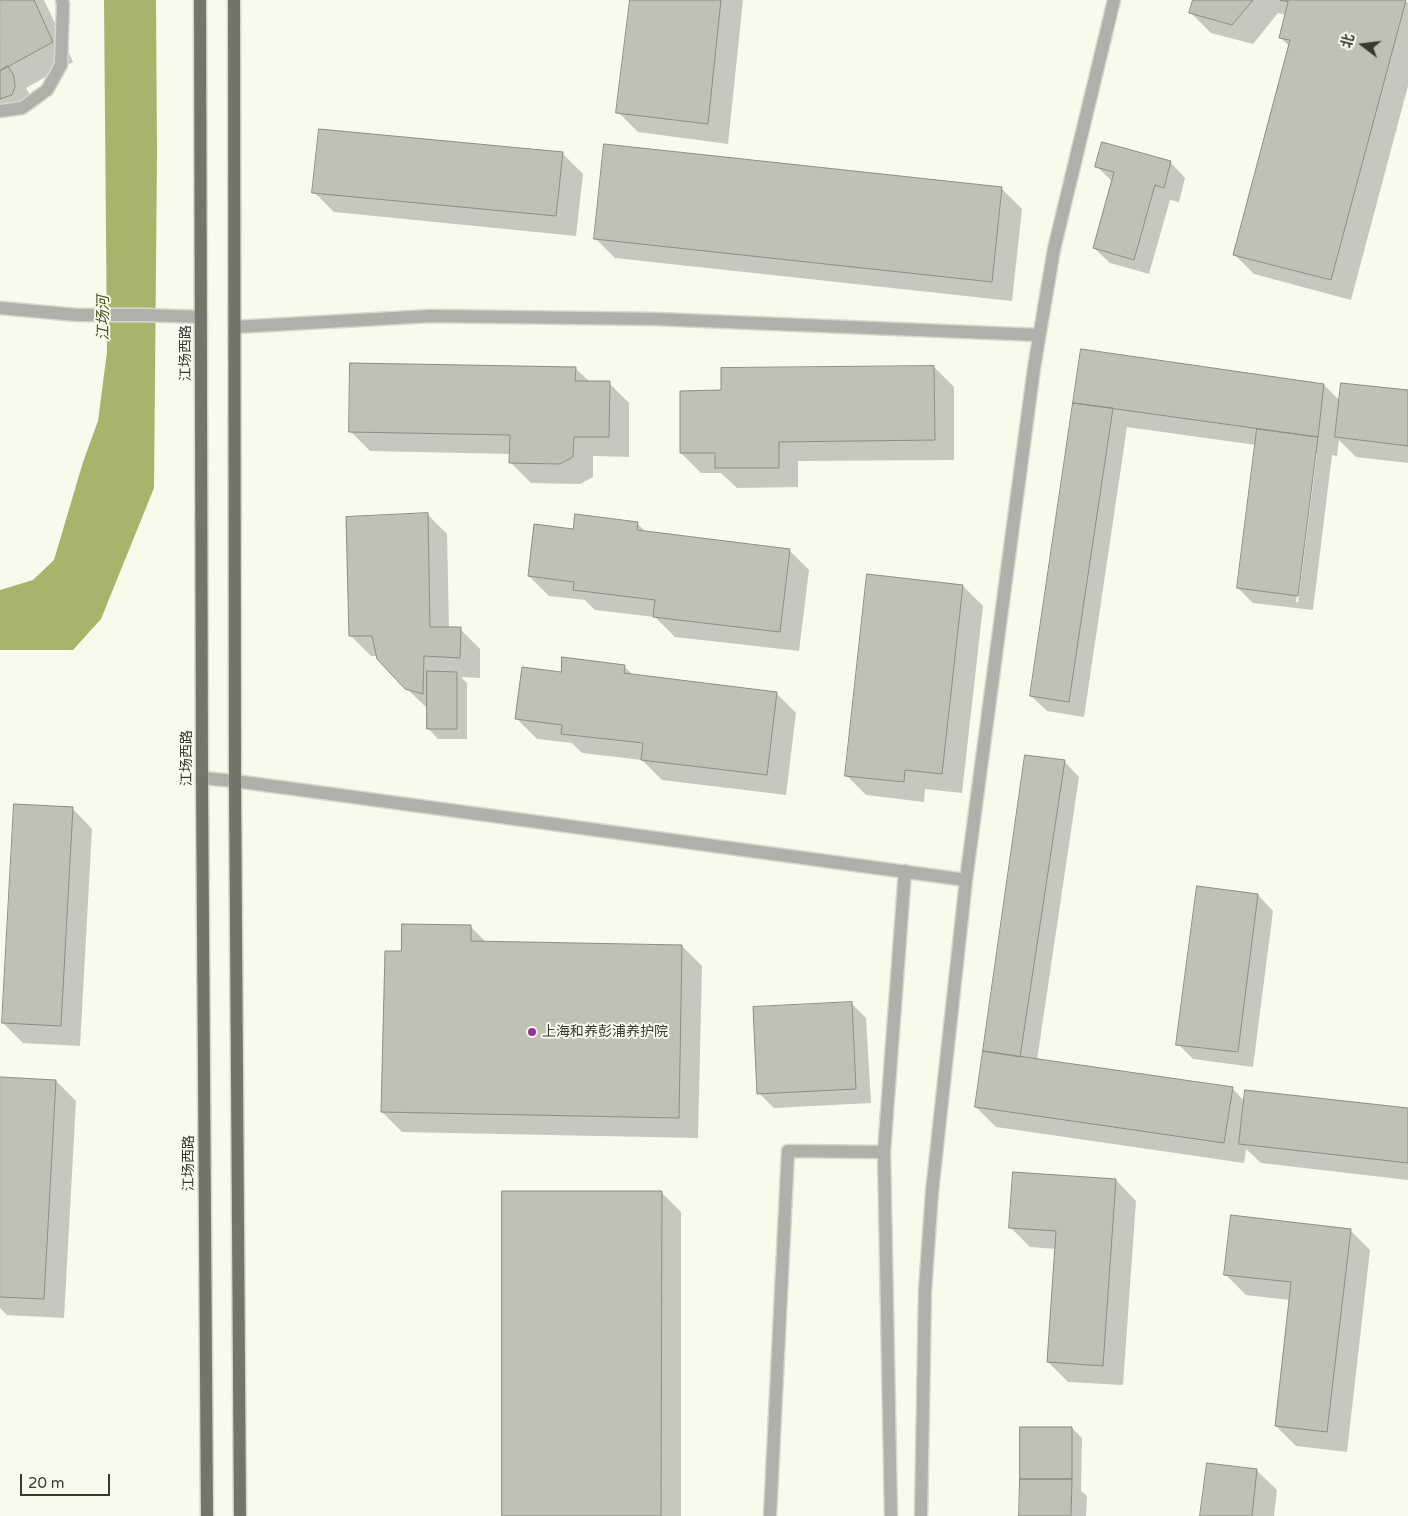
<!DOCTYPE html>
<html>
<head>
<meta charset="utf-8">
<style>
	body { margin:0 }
	#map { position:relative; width:1408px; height:1516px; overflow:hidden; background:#f7fbeb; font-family:"Varela Round","Noto Sans SC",sans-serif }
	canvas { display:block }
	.north { position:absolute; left:1338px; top:20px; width:50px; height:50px; -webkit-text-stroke:4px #f7fbeb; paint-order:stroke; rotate:285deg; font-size:14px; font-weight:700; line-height:20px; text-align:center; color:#383933 }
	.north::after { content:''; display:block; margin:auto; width:18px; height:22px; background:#383933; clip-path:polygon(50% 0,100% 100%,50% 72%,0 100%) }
	.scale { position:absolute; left:20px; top:1474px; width:90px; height:22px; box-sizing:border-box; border:2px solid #383933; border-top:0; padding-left:6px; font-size:15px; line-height:18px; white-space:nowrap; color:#383933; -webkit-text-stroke:4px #f7fbeb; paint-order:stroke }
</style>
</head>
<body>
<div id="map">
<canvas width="1408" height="1516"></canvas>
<div class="north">北</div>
<div class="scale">20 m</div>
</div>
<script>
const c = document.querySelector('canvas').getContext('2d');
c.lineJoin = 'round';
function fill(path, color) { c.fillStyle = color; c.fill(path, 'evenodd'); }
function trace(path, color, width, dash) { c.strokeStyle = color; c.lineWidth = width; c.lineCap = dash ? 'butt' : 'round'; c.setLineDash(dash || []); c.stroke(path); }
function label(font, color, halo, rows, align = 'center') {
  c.font = font + ' "Varela Round","Noto Sans SC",sans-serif'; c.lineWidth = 4; c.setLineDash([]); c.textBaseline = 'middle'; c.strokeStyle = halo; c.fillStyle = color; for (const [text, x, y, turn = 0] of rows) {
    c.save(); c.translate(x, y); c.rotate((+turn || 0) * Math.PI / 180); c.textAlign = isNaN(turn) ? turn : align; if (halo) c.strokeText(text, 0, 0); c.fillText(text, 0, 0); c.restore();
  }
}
fill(new Path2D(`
	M 104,0 L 156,0 L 157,153 L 154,488 L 101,619 L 73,650 L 0,650 L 0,590 L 33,580 L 54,560 L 83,462 L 98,421 L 107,352 Z`), '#a8b46c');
fill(new Path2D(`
	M 0,0 L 44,0 L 73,62 L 26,88 L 29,93 L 30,103 L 0,113 Z
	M 631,0 L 743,0 L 728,144 L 638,132 L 618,112 Z
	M 1194,0 L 1404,0 L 1408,3 L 1408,86 L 1351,300 L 1254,274 L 1234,254 L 1289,46 L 1280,37 L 1286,15 L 1278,13 L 1253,44 L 1211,33 L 1191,13 Z
	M 563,154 L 583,174 L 576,236 L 334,212 L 314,192 Z
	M 1170,162 L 1185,178 L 1179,202 L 1170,200 L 1149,274 L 1110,263 L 1094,248 L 1113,182 L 1096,166 Z
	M 1002,189 L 1022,209 L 1012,301 L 615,258 L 595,238 Z
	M 1082,351 L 1324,385 L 1340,401 L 1408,392 L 1408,463 L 1356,457 L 1339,440 L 1337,456 L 1332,455 L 1313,610 L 1253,603 L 1238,588 L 1256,445 L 1127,427 L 1084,717 L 1047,711 L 1031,696 ZM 1314,453 L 1317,453 L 1298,602 L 1296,602 Z
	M 934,367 L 954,387 L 954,460 L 798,461 L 798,487 L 737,488 L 721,473 L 701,473 L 681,453 L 722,392 Z
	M 575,368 L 590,382 L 609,383 L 629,403 L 629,457 L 593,456 L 593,477 L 580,484 L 531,483 L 511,463 L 511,454 L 370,451 L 350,431 Z
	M 427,514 L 447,534 L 449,628 L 460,629 L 480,649 L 480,678 L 461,677 L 467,683 L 467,739 L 438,739 L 428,728 L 428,709 L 406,688 L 377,656 L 371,656 L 351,636 Z
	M 637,523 L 647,533 L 789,550 L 809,570 L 799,651 L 675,637 L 655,617 L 595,610 L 585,600 L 549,596 L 529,576 L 574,530 Z
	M 963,586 L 983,606 L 962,793 L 925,789 L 924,802 L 866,795 L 846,775 Z
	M 624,666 L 634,676 L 776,693 L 796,713 L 786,795 L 662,780 L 642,760 L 582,753 L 572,743 L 537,739 L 517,719 L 562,673 Z
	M 1064,761 L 1079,777 L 1037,1060 L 1232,1088 L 1245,1102 L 1408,1110 L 1408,1180 L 1261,1163 L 1246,1149 L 1244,1163 L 996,1127 L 976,1107 Z
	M 72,808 L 92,829 L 80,1046 L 23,1043 L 3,1023 Z
	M 1258,895 L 1273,911 L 1253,1067 L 1193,1059 L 1178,1044 Z
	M 470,926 L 487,943 L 682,946 L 702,966 L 698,1138 L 402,1132 L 382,1112 L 402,952 Z
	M 851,1003 L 866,1018 L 871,1103 L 774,1108 L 759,1093 Z
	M 0,1078 L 56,1081 L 76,1101 L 64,1318 L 7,1315 L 0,1308 Z
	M 1116,1180 L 1136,1201 L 1123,1385 L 1068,1382 L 1048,1362 L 1056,1249 L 1030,1247 L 1010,1227 Z
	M 661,1192 L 681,1212 L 681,1516 L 503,1516 Z
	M 1350,1230 L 1370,1250 L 1347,1452 L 1296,1446 L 1276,1426 L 1290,1300 L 1246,1295 L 1226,1275 Z
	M 1072,1428 L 1082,1438 L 1081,1491 L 1087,1496 L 1086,1516 L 1021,1516 Z
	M 1256,1470 L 1277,1490 L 1274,1516 L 1202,1516 Z`), '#0003');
const building = new Path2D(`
	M 0,0 L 34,0 L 53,42 L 0,71 Z
	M 630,0 L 721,0 L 708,124 L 616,113 Z
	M 1193,0 L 1253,0 L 1232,25 L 1189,13 Z
	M 1280,0 L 1406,0 L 1331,280 L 1233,255 L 1290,40 L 1279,38 L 1288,2 Z
	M 8,66 L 14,76 L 15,87 L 12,95 L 0,99 L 0,71 Z
	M 319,129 L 563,152 L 556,216 L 312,193 Z
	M 1102,142 L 1171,161 L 1164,188 L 1155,185 L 1134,260 L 1093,248 L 1114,172 L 1095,167 Z
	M 604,144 L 1002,187 L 992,282 L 594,239 Z
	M 1081,349 L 1324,384 L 1318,437 L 1073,403 Z
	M 350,363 L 576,367 L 575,381 L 610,381 L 609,437 L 574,437 L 573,457 L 560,464 L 509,463 L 510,435 L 349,432 Z
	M 934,366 L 935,440 L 779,442 L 779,468 L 715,468 L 715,453 L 680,453 L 680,391 L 721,390 L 721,368 Z
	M 1341,383 L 1408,390 L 1408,446 L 1335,437 Z
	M 1073,403 L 1113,408 L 1069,702 L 1030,696 Z
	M 1257,429 L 1318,437 L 1298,596 L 1237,588 Z
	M 428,513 L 430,627 L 461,627 L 460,658 L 424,656 L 423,694 L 405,689 L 377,659 L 372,636 L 349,636 L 346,517 Z
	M 575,514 L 638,522 L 637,530 L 790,549 L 780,632 L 653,617 L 655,600 L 573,590 L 574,582 L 528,576 L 534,524 L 573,529 Z
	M 867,574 L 963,585 L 942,774 L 905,770 L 904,782 L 845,776 Z
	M 562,657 L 625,665 L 624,673 L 777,692 L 767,775 L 641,760 L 643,743 L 561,734 L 562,725 L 515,719 L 522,667 L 561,672 Z
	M 427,671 L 457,672 L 457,729 L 427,729 Z
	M 1025,755 L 1065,760 L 1020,1057 L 983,1051 Z
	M 14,804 L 73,807 L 61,1026 L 2,1023 Z
	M 1197,886 L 1258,894 L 1238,1052 L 1176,1045 Z
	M 402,924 L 471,925 L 471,941 L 682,945 L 679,1118 L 381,1112 L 385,951 L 401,951 Z
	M 852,1002 L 856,1089 L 757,1094 L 753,1007 Z
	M 983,1051 L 1233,1087 L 1224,1143 L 975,1107 Z
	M 0,1077 L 56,1080 L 44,1299 L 0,1297 Z
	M 1245,1090 L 1408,1108 L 1408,1163 L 1239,1144 Z
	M 1013,1172 L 1116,1179 L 1103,1366 L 1047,1362 L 1056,1231 L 1009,1228 Z
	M 502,1191 L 662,1191 L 661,1516 L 502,1516 Z
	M 1231,1215 L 1351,1229 L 1327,1432 L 1275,1426 L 1291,1282 L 1224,1275 Z
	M 1020,1427 L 1072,1427 L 1072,1479 L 1020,1479 Z
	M 1207,1463 L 1257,1469 L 1252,1516 L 1200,1516 Z
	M 1020,1479 L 1072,1479 L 1071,1516 L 1019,1516 Z`);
fill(building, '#bec1b3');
trace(building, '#8b8e80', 1);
const minor = new Path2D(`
	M 0,111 L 22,108 L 47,90 L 61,65 L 63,4 L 62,0
	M 0,308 L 77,315 L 144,315 L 201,317
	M 235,327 L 431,316 L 656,319 L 1039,335
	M 202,778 L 235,781 L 966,880
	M 770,1516 L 788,1151 L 884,1152
	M 891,1516 L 884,1152 L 905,871
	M 921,1516 L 925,1291 L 932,1192 L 966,880 L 1034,368 L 1054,249 L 1114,0`);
const major = new Path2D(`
	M 200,0 L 202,778 L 207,1516
	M 234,0 L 235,781 L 240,1516`);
trace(minor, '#d5d8ca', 15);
trace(major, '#d5d8ca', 15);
trace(minor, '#afb0aa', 12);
trace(major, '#727569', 12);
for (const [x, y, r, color] of [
	[532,1032,5,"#98359b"]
]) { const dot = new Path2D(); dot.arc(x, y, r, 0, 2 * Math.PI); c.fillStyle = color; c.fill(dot); trace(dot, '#f7fbeb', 2); }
label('14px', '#383933', '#f7fbeb', [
	["江场西路",186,353,-90],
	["江场西路",187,758,-90],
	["江场西路",189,1163,-90]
]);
label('14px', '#383933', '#f7fbeb', [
	["上海和养彭浦养护院",542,1032]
], 'left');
label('italic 15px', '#49501b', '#f7fbeb', [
	["江场河",104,318,-90]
]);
</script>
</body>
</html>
